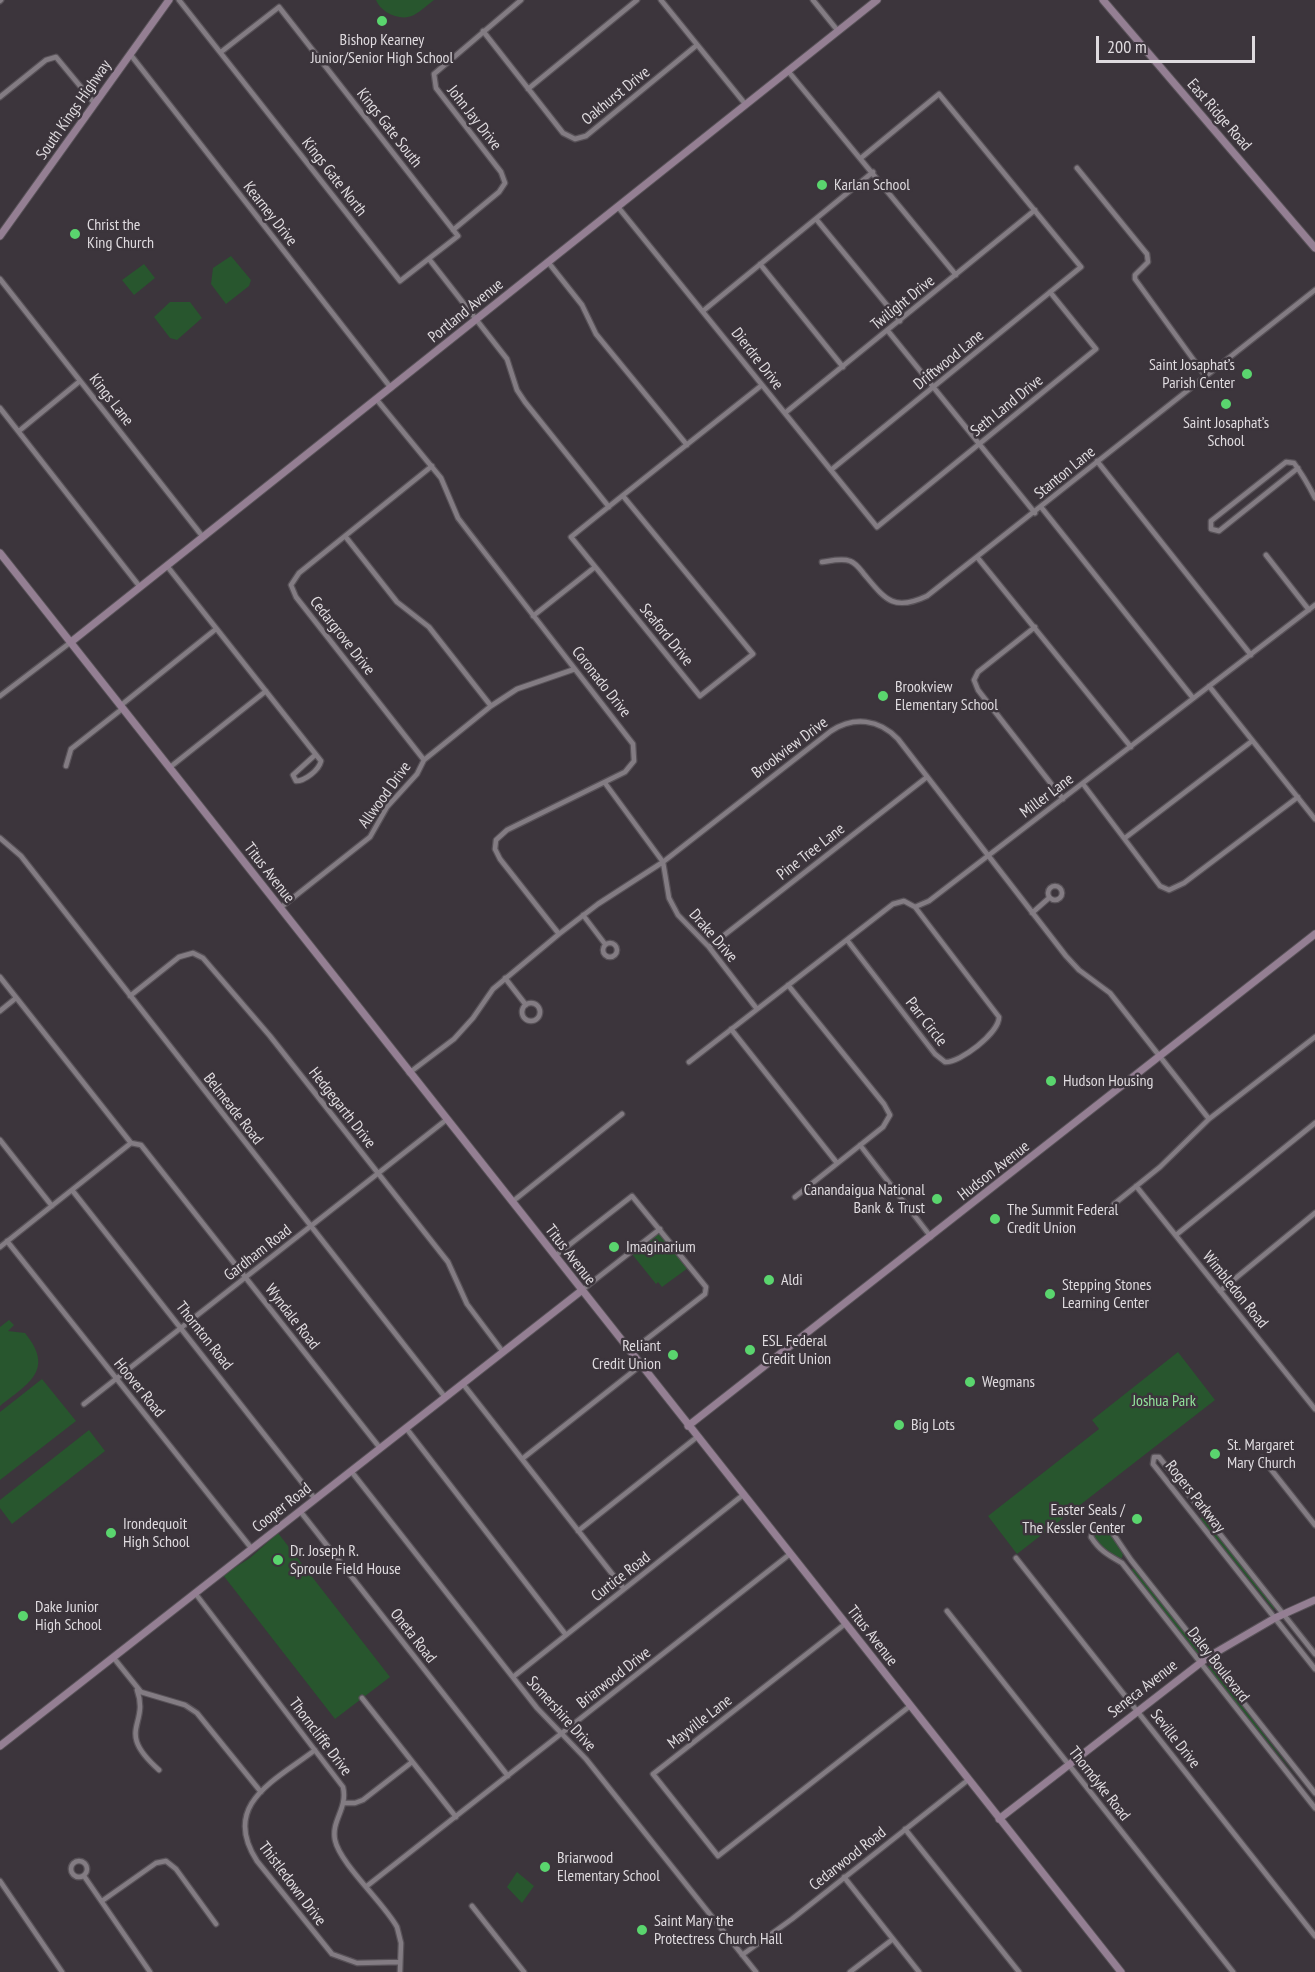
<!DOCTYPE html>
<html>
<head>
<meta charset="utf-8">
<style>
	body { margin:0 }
	#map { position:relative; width:1315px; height:1972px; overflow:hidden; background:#3c353c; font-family:"PT Sans Narrow",sans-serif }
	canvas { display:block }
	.scale { position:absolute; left:1096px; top:36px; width:159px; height:27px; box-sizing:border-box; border:3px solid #dfdbdf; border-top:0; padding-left:8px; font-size:18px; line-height:21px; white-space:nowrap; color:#dfdbdf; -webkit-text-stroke:4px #3c353c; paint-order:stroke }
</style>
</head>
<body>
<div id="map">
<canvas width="1315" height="1972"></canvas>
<div class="scale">200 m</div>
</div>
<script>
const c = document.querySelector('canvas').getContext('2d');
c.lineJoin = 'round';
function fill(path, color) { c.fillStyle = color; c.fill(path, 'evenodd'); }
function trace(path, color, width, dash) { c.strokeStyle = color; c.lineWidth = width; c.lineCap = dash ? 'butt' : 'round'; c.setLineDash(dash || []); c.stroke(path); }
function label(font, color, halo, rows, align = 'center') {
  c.font = font + ' "PT Sans Narrow",sans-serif'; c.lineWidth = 5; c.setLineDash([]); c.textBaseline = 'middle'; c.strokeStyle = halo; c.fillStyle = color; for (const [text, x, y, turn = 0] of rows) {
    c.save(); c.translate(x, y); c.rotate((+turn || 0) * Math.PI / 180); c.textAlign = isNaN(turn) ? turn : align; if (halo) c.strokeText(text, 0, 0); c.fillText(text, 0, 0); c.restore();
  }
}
fill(new Path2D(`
	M 376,0 L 434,0 C 427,5 421,11 414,15 C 401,22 381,13 376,0 Z
	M 231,256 L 251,280 L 249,286 L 226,304 L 211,284 L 213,268 Z
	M 144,264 L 155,278 L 134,295 L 122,280 Z
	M 170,302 L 190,302 L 202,318 L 177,340 L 170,338 L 154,317 Z
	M 657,1234 L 661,1234 L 688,1268 L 662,1287 L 658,1282 L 656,1284 L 632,1254 Z
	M 9,1320 L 14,1325 L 8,1331 L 25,1333 C 55,1370 29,1383 0,1406 L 0,1327 Z
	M 1178,1352 L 1215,1400 L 1017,1554 L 988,1516 L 1099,1429 L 1092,1420 Z
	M 42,1379 L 76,1421 L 0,1480 L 0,1412 Z
	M 89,1430 L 105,1451 L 12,1524 L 0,1508 L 0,1500 Z
	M 1203,1516 L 1274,1607 L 1274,1610 L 1200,1519 Z
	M 1102,1530 C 1112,1534 1119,1544 1123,1553 L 1122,1558 C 1110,1557 1094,1546 1094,1533 Z
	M 278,1533 L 390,1677 L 335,1719 L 223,1575 L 250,1558 Z
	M 1133,1568 L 1199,1649 L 1199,1653 L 1195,1652 L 1131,1571 Z
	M 1208,1666 L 1212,1667 L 1295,1775 L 1208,1669 Z
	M 517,1872 L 534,1886 L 522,1903 L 507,1887 Z`), '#28562e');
const street = new Path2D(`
	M 179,0 L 400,281 L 458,236 L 279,7 L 221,52
	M 661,0 L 746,105
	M 813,0 L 838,31
	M 0,1 L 1,0
	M 483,31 L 563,133 L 575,139 L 586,136 L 697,45
	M 130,54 L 391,388
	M 788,71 L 956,275
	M 528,89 L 637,0
	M 0,97 L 46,60 L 56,57 L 95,104
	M 1077,168 L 1147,254 L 1148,262 L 1135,275 L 1135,279 L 1206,377
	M 618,207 L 877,527 L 1096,349 L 1050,292
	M 816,219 L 900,321
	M 453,230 L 499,192 L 505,183 L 501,172 L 436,88 L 434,74 L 521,0
	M 429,259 L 507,359 L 517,390 L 525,402 L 609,507
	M 548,262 L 582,305 L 596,334 L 687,445
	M 760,264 L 843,367
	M 0,279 L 203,537
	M 703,311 L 873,172
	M 888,331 L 1035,513
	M 377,400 L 441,478 L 458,518 L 471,535 L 633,744 L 634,761 L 625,772 L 507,830 L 496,840 L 495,849 L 500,859 L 559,934
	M 0,408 L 140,587
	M 785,413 L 1035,210
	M 19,431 L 80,381
	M 1097,461 L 1251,655
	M 1298,468 L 1219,531 L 1211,529 L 1211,521 L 1286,462 L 1294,463 C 1302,474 1309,486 1315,498
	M 831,470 L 1081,267 L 939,94 L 861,158
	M 623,496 L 753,654 L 700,696 L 571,537 C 634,486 698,436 762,385
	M 1041,507 L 1193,698
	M 345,536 L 397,602 L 429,627 L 491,706
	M 1266,555 L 1309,610
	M 977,557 L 1131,747
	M 822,562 C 830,561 842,558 850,561 C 856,563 860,569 864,574 C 885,599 893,612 927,596 L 1315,290
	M 167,566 L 321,761 C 319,770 305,781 296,781 L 293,775 L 315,755
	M 533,616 L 595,567
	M 1035,627 L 978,672 L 974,680 L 978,690 L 1063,799
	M 1209,686 L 1315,819
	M 0,696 L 71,642
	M 120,706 L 216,629
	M 424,760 L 296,597 L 291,585 L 299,573 L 432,466
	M 66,766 L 71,749 L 122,709
	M 169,768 L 266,691
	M 605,783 L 663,862 L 669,898 L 678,915 L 709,947 L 757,1009
	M 1083,784 L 1160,886 L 1169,890 L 1184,883 L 1298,797
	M 0,838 L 21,856 L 445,1397
	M 1125,838 L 1252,741
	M1048 893a7 7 0 1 1 14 0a7 7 0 1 1-14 0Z
	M 280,908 L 370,837 L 387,807 L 417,774 L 424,760 L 491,706 L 517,689 L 575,669
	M 1032,913 L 1049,898
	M 583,915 L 605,944
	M 847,940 L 935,1054 L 945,1062 C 960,1063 999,1033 999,1017 L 915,907
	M603 950a7 7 0 1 1 14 0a7 7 0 1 1-14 0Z
	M 709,947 L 927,777
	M 0,977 L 131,1143
	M 505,978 L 526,1005
	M 788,985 L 884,1104 L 890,1115 L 883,1127 L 795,1197
	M 130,996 L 179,957 L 193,953 L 203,958 L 270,1036 L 448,1262 L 467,1304 L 503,1352
	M522 1012a9 9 0 1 1 18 0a9 9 0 1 1-18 0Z
	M 0,1011 L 16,998
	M 731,1029 L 837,1163
	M 689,1062 L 893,904 L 904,901 L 915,907 L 929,901 L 1315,605
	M 409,1073 L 454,1039 L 473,1018 L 493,989 L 559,934 L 598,904 L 663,862 L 831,731 C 854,716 879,719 898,739 L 1066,956 L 1079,970 L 1110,993 L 1209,1119
	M 0,1140 L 52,1206
	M 860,1145 L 931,1237
	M 1136,1186 L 1315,1409
	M 72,1190 L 315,1499
	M 512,1202 L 622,1114
	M 1114,1204 L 1160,1167 L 1209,1119 L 1315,1037
	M 1176,1235 L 1315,1123
	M 7,1241 L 252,1549
	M 0,1247 L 131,1143 L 141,1145 L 380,1448
	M 555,1256 L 632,1196 L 702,1282 L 706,1287 L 705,1294 L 630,1352
	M 582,1290 L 660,1229
	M 1220,1291 L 1315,1213
	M 463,1384 L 624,1589
	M 84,1404 L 446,1120
	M 406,1428 L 566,1635
	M 1262,1458 L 1315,1525
	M 522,1459 L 640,1366
	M 351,1471 L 537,1708 L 586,1759 L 756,1972
	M 300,1511 L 508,1776
	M 578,1531 L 697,1437
	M 1016,1558 L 1315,1936
	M 195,1593 L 343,1787 C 348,1809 331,1820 335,1840 C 340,1864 384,1903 397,1927 L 401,1943 L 400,1972
	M 947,1611 L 1233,1972
	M 845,1624 L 653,1774 L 718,1856 L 910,1706
	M 1315,1654 L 1159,1457 L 1154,1457 L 1153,1464 L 1315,1669
	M 113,1657 L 141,1692 L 185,1705 L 197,1713 L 261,1792
	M 513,1677 L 743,1495
	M 137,1690 C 150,1726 114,1730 159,1770
	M 362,1698 L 456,1817
	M 315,1750 C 276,1780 220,1804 257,1861 L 332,1954 L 357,1963 L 400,1962
	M 1315,1793 L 1131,1560 L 1112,1532 L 1104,1527 L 1093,1530 L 1091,1537 C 1100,1551 1108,1555 1122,1563 L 1315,1808
	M 345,1803 L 355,1803 L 363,1800 L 412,1762
	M 905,1829 L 1019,1972
	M71 1869a8 8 0 1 1 16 0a8 8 0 1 1-16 0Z
	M 84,1876 L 150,1972
	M 844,1877 L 919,1972
	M 0,1881 L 62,1972
	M 367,1886 L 790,1554
	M 102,1901 L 156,1863 L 166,1861 L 176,1869 L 216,1924
	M 472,1906 L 524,1972
	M 742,1955 L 792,1919 L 968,1780
	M 850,1972 L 893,1939`);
const secondary = new Path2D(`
	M 1103,0 L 1315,248
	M 0,236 L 169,0
	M 0,553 L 1121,1972
	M 71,642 L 877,0
	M 688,1426 L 1315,934
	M 0,1746 L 581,1291
	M 999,1819 L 1208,1657 L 1275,1618 L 1315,1600`);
trace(street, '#585258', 7);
trace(secondary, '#585258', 9);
trace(street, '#837c83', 4.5);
trace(secondary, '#947f93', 7);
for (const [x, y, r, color] of [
	[382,21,6,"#5ad56e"],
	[822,185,6,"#5ad56e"],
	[75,234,6,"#5ad56e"],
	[1247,374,6,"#5ad56e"],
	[1226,404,6,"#5ad56e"],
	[883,696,6,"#5ad56e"],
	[1051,1081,6,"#5ad56e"],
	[937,1199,6,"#5ad56e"],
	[995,1219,6,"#5ad56e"],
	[614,1247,6,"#5ad56e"],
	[769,1280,6,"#5ad56e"],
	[1050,1294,6,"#5ad56e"],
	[750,1350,6,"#5ad56e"],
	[673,1355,6,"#5ad56e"],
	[970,1382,6,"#5ad56e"],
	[899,1425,6,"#5ad56e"],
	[1215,1454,6,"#5ad56e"],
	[1137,1519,6,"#5ad56e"],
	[111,1533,6,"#5ad56e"],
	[278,1560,6,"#5ad56e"],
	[23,1616,6,"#5ad56e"],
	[545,1867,6,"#5ad56e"],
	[642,1930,6,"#5ad56e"]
]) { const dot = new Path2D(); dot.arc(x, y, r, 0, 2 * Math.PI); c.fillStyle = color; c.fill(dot); trace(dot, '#3c353c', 2); }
label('16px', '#dfdbdf', '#3c353c', [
	["Bishop Kearney",382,40,"center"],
	["Junior/Senior High School",382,58,"center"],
	["Karlan School",834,185],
	["Christ the",87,225],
	["King Church",87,243],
	["Saint Josaphat’s",1235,365,"right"],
	["Parish Center",1235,383,"right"],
	["Saint Josaphat’s",1226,423,"center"],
	["School",1226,441,"center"],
	["Brookview",895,687],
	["Elementary School",895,705],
	["Hudson Housing",1063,1081],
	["Canandaigua National",925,1190,"right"],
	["Bank & Trust",925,1208,"right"],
	["The Summit Federal",1007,1210],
	["Credit Union",1007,1228],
	["Imaginarium",626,1247],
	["Aldi",781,1280],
	["Stepping Stones",1062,1285],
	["Learning Center",1062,1303],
	["ESL Federal",762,1341],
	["Credit Union",762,1359],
	["Reliant",661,1346,"right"],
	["Credit Union",661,1364,"right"],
	["Wegmans",982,1382],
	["Big Lots",911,1425],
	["St. Margaret",1227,1445],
	["Mary Church",1227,1463],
	["Easter Seals /",1125,1510,"right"],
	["The Kessler Center",1125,1528,"right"],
	["Irondequoit",123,1524],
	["High School",123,1542],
	["Dr. Joseph R.",290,1551],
	["Sproule Field House",290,1569],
	["Dake Junior",35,1607],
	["High School",35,1625],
	["Briarwood",557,1858],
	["Elementary School",557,1876],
	["Saint Mary the",654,1921],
	["Protectress Church Hall",654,1939]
], 'left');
label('16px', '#dfdbdf', '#3c353c', [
	["Oakhurst Drive",616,96,-39],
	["South Kings Highway",74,110,-55],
	["East Ridge Road",1219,115,49],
	["John Jay Drive",474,118,52],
	["Kings Gate South",389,128,52],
	["Kings Gate North",334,177,52],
	["Kearney Drive",270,214,52],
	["Twilight Drive",903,303,-39],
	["Portland Avenue",466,311,-39],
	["Dierdre Drive",757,359,52],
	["Driftwood Lane",949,360,-39],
	["Kings Lane",111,400,52],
	["Seth Land Drive",1007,406,-39],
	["Stanton Lane",1065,473,-39],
	["Seaford Drive",666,635,51],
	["Cedargrove Drive",342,636,52],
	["Coronado Drive",601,682,52],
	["Brookview Drive",790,748,-37],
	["Allwood Drive",385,795,-54],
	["Miller Lane",1047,796,-37],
	["Pine Tree Lane",811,852,-38],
	["Titus Avenue",269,873,52],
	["Drake Drive",713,936,49],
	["Parr Circle",926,1022,52],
	["Hedgegarth Drive",342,1108,52],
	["Belmeade Road",233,1109,52],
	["Hudson Avenue",994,1171,-38],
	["Gardham Road",258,1253,-38],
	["Titus Avenue",570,1255,52],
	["Wimbledon Road",1235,1290,51],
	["Wyndale Road",292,1317,52],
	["Thornton Road",204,1336,52],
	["Hoover Road",139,1388,51],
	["Rogers Parkway",1195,1497,52],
	["Cooper Road",282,1508,-38],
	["Curtice Road",621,1577,-38],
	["Oneta Road",413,1636,52],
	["Titus Avenue",872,1636,52],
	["Daley Boulevard",1218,1665,52],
	["Briarwood Drive",614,1678,-38],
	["Seneca Avenue",1143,1689,-38],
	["Somershire Drive",561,1714,48],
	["Mayville Lane",700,1722,-38],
	["Thorncliffe Drive",320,1737,53],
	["Seville Drive",1175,1739,52],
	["Thorndyke Road",1099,1784,52],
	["Cedarwood Road",848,1859,-38],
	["Thistledown Drive",292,1884,53]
]);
label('16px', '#92e49b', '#3c353c', [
	["Joshua Park",1164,1401]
]);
</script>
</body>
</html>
